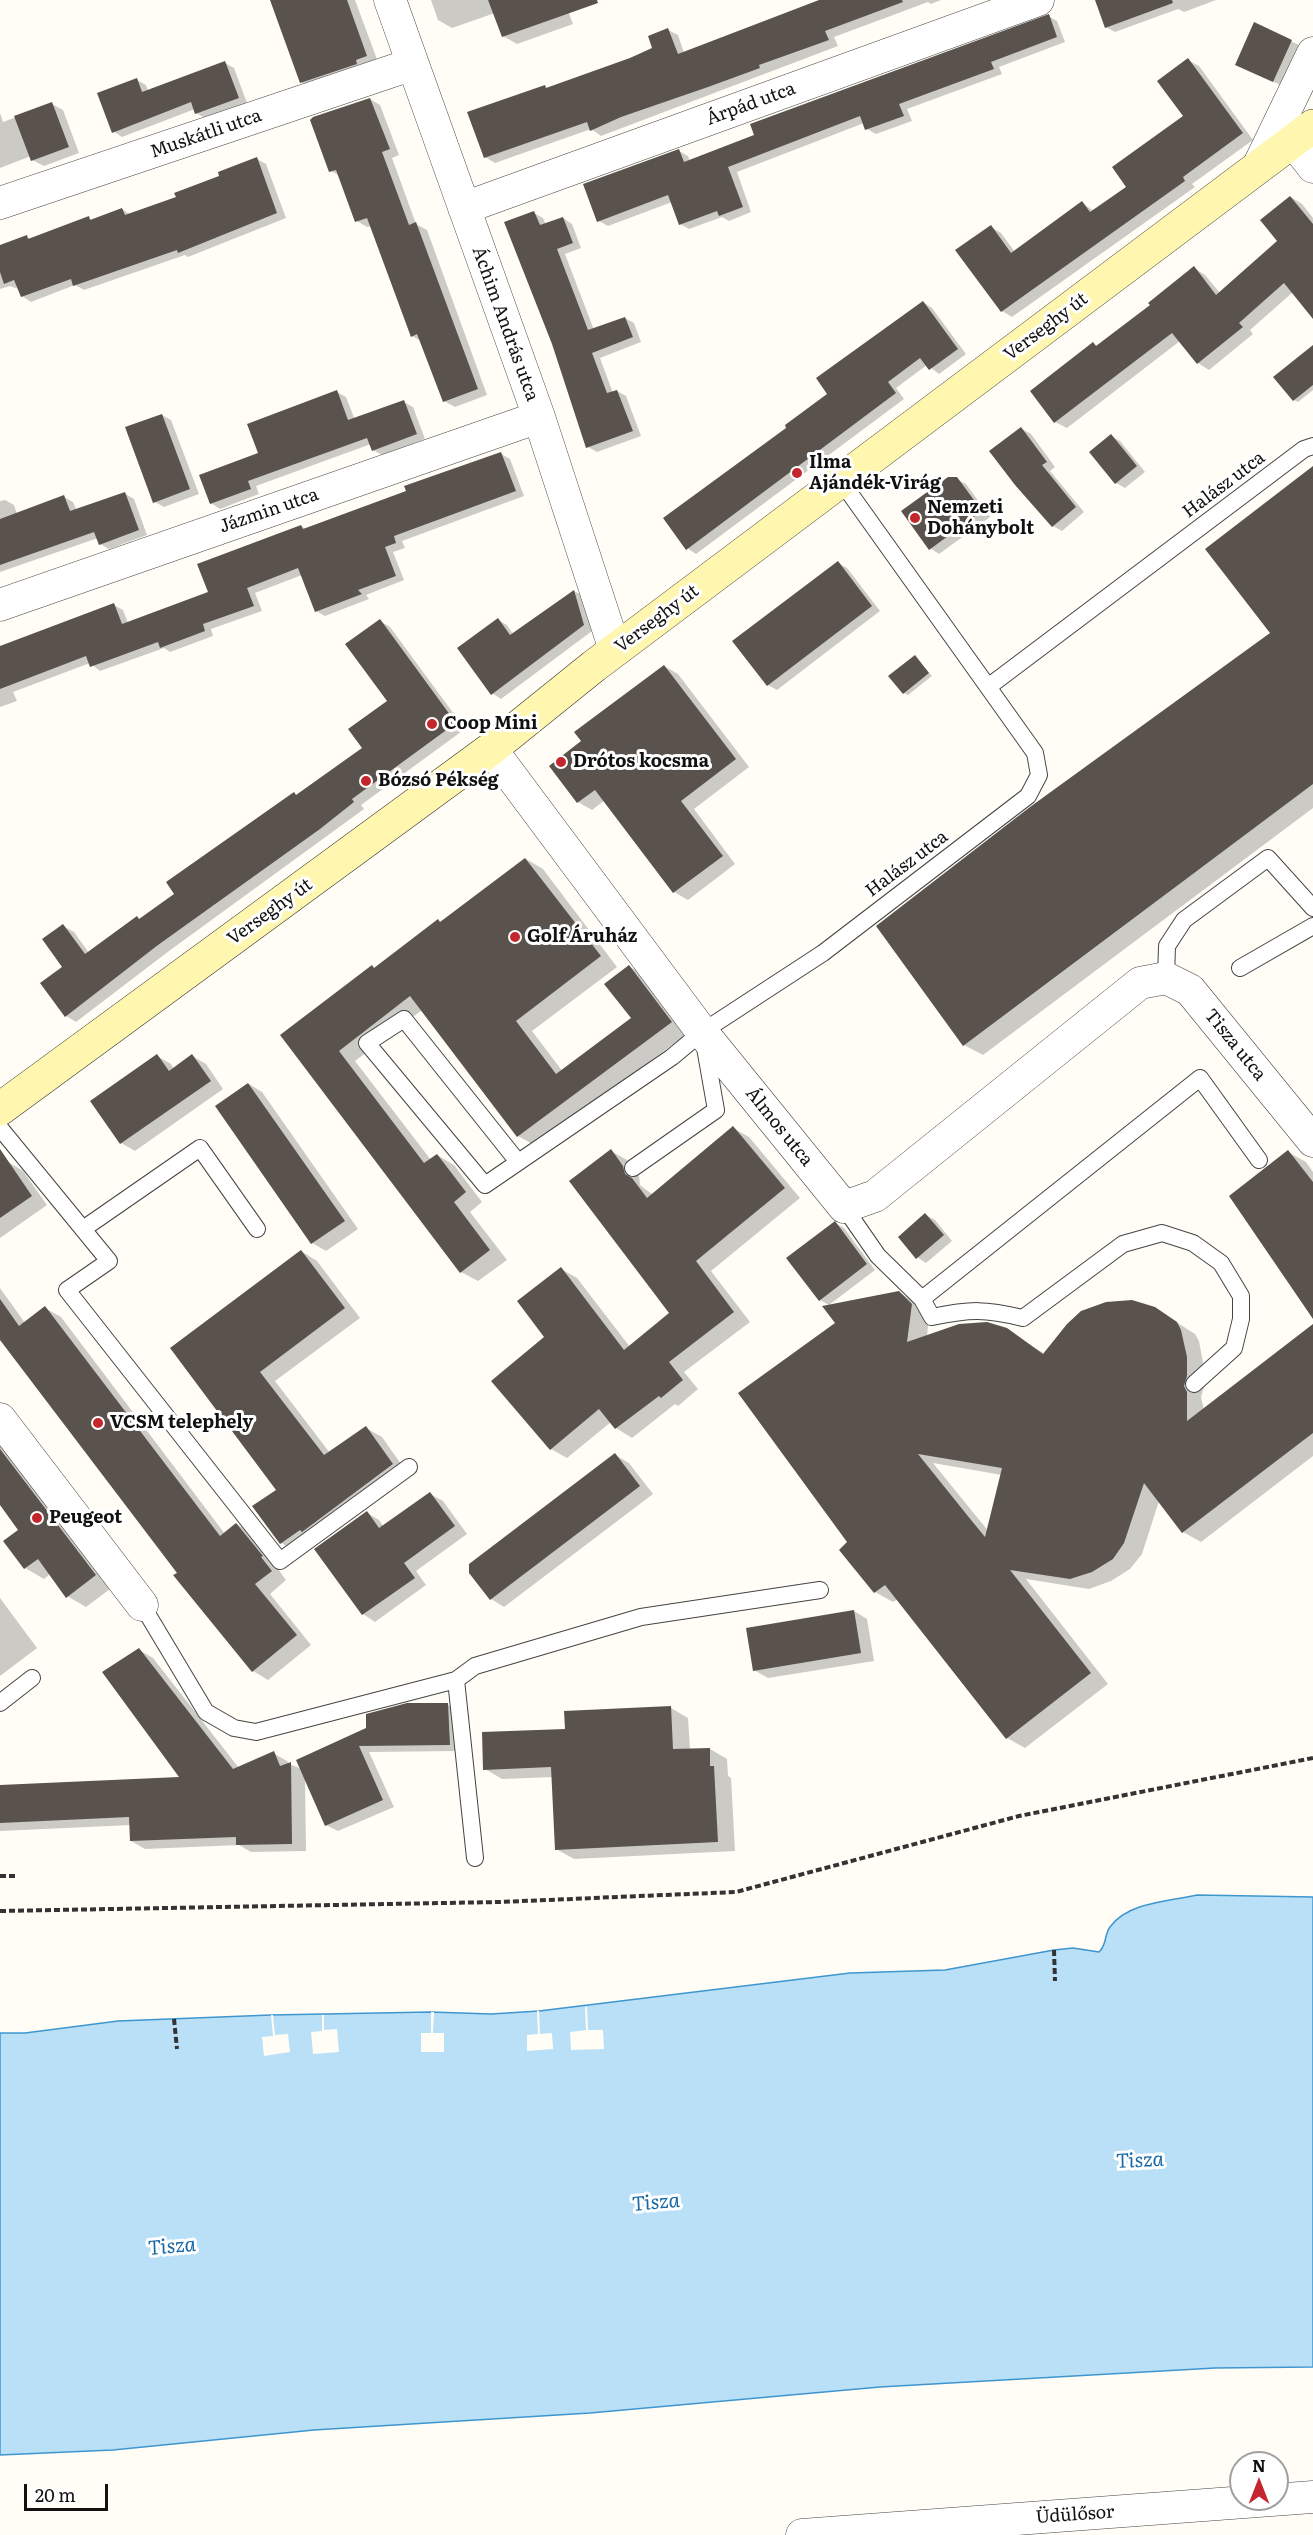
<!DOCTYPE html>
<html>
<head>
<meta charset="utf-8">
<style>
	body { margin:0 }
	#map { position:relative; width:1313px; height:2535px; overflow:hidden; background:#fffdf5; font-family:Literata,serif }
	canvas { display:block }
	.north { position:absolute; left:1229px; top:2451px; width:60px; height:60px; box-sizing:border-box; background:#fff; border:2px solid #a0a0a0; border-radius:50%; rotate:0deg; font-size:16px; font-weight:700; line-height:24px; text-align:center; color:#111 }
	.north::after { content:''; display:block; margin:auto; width:21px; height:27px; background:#c4262e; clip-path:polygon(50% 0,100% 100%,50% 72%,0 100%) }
	.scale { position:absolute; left:24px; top:2484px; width:84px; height:27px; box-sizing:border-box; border:3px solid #111; border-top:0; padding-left:8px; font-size:18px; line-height:21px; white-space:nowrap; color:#111; -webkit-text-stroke:4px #fff; paint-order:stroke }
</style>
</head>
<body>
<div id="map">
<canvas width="1313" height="2535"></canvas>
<div class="north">N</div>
<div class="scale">20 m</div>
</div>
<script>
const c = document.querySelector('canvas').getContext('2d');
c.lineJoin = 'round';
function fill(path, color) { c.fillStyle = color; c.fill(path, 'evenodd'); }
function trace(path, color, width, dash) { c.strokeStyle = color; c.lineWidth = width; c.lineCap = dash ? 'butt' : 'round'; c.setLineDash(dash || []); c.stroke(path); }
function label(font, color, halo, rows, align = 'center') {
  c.font = font + ' Literata,serif'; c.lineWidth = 6; c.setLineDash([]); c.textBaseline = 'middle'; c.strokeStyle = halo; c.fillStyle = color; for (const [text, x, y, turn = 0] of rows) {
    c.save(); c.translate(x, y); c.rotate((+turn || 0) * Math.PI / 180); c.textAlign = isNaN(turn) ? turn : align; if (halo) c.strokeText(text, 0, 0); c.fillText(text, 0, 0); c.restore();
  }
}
const water = new Path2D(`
	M 1197,1895 L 1313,1897 L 1313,2367 L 1215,2368 L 880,2387 L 590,2413 L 314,2430 L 113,2450 L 0,2455 L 0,2033 L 25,2033 L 118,2021 L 271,2015 L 431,2012 L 491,2014 L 539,2011 L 850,1973 L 945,1970 L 1054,1950 L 1073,1948 L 1099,1952 C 1107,1945 1104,1935 1110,1927 C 1128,1902 1170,1901 1197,1895 Z`);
fill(water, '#b9e0f7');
trace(water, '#3f96cf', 1.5);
fill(new Path2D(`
	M 585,2007 L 587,2007 L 588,2030 L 603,2030 L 604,2049 L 571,2050 L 570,2032 L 586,2030 Z
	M 537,2011 L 539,2011 L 540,2034 L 552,2033 L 553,2049 L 527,2051 L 527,2035 L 538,2034 Z
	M 431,2012 L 434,2012 L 433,2033 L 444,2033 L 444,2052 L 421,2052 L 421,2033 L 431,2033 Z
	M 271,2015 L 273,2015 L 275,2035 L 288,2034 L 290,2052 L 264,2056 L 262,2037 L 273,2036 Z
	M 322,2015 L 324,2015 L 324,2030 L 337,2029 L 339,2052 L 313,2054 L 311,2032 L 322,2031 Z`), '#fffdf5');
fill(new Path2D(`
	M 271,0 L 355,0 L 378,62 L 313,89 L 301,82 Z
	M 431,0 L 564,0 L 573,24 L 517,44 L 503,36 L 495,13 L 452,28 L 438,20 Z
	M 823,0 L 941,0 L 931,4 L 928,2 L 834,37 L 838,46 L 601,136 L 591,129 L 495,163 L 485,157 L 545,87 L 548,89 L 654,49 L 668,30 L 678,35 L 684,53 Z
	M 1096,0 L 1216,0 L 1184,12 L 1178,9 L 1115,32 L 1106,27 Z
	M 1048,16 L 1057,21 L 1065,42 L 999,67 L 1002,74 L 907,109 L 912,121 L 876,134 L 867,129 L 864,123 L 737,172 L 751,212 L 729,221 L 722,217 L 689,229 L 680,224 L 672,202 L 608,226 L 599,221 L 679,151 L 688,156 L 690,161 Z
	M 1254,24 L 1301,46 L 1283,86 L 1245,69 Z
	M 1188,60 L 1199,66 L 1253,140 L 1192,184 L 1195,187 L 1012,317 L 1002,311 L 991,227 L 1001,233 L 1015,252 L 1082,203 L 1094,211 L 1128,187 L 1185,116 Z
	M 225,63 L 234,68 L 247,103 L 205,118 L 196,113 L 195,109 L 122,137 L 113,131 L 137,80 L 146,85 L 148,91 Z
	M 370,99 L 380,105 L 399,155 L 392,158 L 416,224 L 427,230 L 487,395 L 455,407 L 444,401 L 421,341 L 412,336 L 372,226 L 367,227 L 357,221 L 340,176 L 331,171 Z
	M 52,104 L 63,110 L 79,153 L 44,166 L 32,160 L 31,156 L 0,168 L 0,113 L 3,122 Z
	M 257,159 L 266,164 L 286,218 L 188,257 L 185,255 L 84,290 L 75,285 L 31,302 L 22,296 L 19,287 L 15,288 L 10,286 L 0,289 L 0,247 L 27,237 L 31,239 L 89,218 L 93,221 L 122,209 L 131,215 L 178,198 Z
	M 1291,197 L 1302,204 L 1313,218 L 1313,316 L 1293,292 L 1250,330 L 1253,334 L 1209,370 L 1198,363 L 1180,341 L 1067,428 L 1055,422 L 1093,344 L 1098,347 L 1152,306 L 1194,268 L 1205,275 L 1220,293 L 1279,241 Z
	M 534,213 L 543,218 L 546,225 L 563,218 L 572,224 L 581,248 L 565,254 L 594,330 L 625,318 L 634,323 L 641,342 L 600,358 L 613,393 L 617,391 L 626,396 L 641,436 L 597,452 L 588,447 Z
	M 923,302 L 932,308 L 966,354 L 939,374 L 927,365 L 896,388 L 904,399 L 696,554 L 687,548 L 829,394 Z
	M 1313,384 L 1313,390 L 1298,402 L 1294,400 Z
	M 337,392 L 346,397 L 355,420 L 404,402 L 413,407 L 425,439 L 382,455 L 373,450 L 371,444 L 256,486 L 259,494 L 220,509 L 211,503 L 260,454 Z
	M 162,415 L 171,420 L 199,494 L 164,507 L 155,502 Z
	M 1022,429 L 1031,434 L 1055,467 L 1050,471 L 1084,512 L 1062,531 L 1053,526 Z
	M 1111,436 L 1120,441 L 1145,472 L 1125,488 L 1116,483 Z
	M 501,454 L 510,459 L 524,496 L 402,541 L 405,548 L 393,552 L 404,580 L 366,595 L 369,599 L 325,616 L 316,611 L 302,575 L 255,593 L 262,611 L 211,629 L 213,636 L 170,652 L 164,648 L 100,671 L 90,663 L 13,692 L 17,701 L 0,707 L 0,647 L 114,605 L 123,610 L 128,623 L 210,593 L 301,526 L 307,530 Z
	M 1313,468 L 1313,808 L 983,1055 L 964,1045 L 1272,633 Z
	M 956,479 L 966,484 L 990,517 L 939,554 L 930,548 Z
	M 124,493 L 134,499 L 147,535 L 109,549 L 100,544 L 98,538 L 0,572 L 0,501 L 5,500 L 14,505 L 17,514 L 64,497 L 73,502 L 77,511 Z
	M 838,563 L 847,568 L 880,611 L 777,690 L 768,685 Z
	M 574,591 L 583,596 L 592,631 L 501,699 L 492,693 L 498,620 L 507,625 L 513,634 Z
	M 380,621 L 390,627 L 465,729 L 361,805 L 364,809 L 169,951 L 76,1022 L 66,1016 L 63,926 L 74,932 L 89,953 L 137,918 L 141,920 L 176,894 L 298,796 L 364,748 L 389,701 Z
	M 915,657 L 932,676 L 908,695 L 904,693 Z
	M 664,666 L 678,674 L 749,767 L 694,809 L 735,864 L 688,900 L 674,892 L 605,800 L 592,810 L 578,802 L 551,766 L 583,742 Z
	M 526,859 L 543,869 L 617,967 L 532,1031 L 563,1072 L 633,1019 L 630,967 L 647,976 L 688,1033 L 536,1146 L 518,1136 L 422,1010 L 355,1061 L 431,1160 L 437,1155 L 454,1165 L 482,1202 L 470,1212 L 507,1260 L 478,1281 L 461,1272 L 282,1036 L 438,921 L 442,923 Z
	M 157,1056 L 171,1064 L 174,1069 L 192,1056 L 206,1064 L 223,1089 L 135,1151 L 121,1143 L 92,1102 Z
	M 249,1084 L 262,1092 L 358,1229 L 326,1251 L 312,1243 L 217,1106 Z
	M 733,1128 L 749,1137 L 800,1198 L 711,1271 L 750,1322 L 684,1372 L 698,1389 L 678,1406 L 675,1404 L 632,1438 L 616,1428 L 611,1422 L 567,1458 L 551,1449 L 494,1381 L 546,1337 L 561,1269 L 577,1278 L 630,1347 L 671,1313 L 611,1151 L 627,1160 L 639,1176 L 640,1185 L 653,1195 Z
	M 1288,1152 L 1306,1162 L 1313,1172 L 1313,1316 Z
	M 8,1162 L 23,1171 L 47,1205 L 0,1238 L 0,1168 Z
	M 926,1215 L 935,1220 L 952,1241 L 926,1263 L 917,1257 Z
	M 835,1223 L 844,1228 L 875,1270 L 829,1305 L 820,1300 Z
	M 301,1251 L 317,1261 L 360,1318 L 275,1381 L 330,1453 L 366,1428 L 382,1437 L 408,1474 L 297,1552 L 281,1543 L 278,1490 L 172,1348 Z
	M 0,1288 L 25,1323 L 45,1308 L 61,1317 L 225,1534 L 237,1524 L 252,1533 L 286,1580 L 270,1594 L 311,1645 L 268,1680 L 253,1671 L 2,1340 L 0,1341 Z
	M 898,1292 L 917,1303 L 929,1315 L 927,1337 L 1006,1330 L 1045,1354 L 1154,1308 L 1195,1334 L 1199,1341 L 1204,1368 L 1204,1387 L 1201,1397 L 1204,1410 L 1313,1326 L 1313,1456 L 1201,1542 L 1183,1532 L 1159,1501 L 1142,1554 L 1130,1569 L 1111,1581 L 1089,1589 L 1026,1579 L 1108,1684 L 1025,1748 L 1007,1738 L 898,1599 L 893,1602 L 875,1592 L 841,1551 L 849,1542 ZM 933,1463 L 1002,1475 L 988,1531 L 985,1527 Z
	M 0,1420 L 114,1586 L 86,1607 L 67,1596 L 50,1574 L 44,1579 L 25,1568 L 5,1541 L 20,1530 L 0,1503 Z
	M 615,1455 L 629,1463 L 653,1494 L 504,1607 L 491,1599 Z
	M 430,1494 L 443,1501 L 467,1534 L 416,1571 L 426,1585 L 375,1622 L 363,1614 L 367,1513 L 379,1520 L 384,1527 Z
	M 0,1598 L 37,1648 L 0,1676 Z
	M 854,1611 L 867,1619 L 874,1661 L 768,1678 L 754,1670 Z
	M 139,1650 L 153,1658 L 239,1768 L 273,1753 L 287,1761 L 289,1764 L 302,1769 L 448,1705 L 459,1711 L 461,1751 L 369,1752 L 394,1807 L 338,1831 L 326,1825 L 305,1776 L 306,1851 L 251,1852 L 239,1845 L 145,1849 L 131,1841 L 131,1825 L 0,1831 L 0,1787 L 182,1778 Z
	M 671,1708 L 688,1718 L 690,1750 L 710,1749 L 727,1759 L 728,1776 L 731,1778 L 735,1851 L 574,1859 L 556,1849 L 553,1777 L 502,1779 L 485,1769 L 566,1730 Z`), '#0003');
fill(new Path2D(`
	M 270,0 L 347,0 L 367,56 L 356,60 L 357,64 L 300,83 Z
	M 488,0 L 597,0 L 598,3 L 502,37 Z
	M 819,0 L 902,0 L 903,2 L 825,31 L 829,40 L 759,65 L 760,68 L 708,87 L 621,117 L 590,131 L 587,122 L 484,158 L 467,112 L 545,85 L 546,88 L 630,58 L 652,48 L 648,36 L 668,28 L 678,54 Z
	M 1095,0 L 1172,0 L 1173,3 L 1105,28 Z
	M 1049,14 L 1057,37 L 991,62 L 994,69 L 899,104 L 904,116 L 865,130 L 860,116 L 728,167 L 743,207 L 719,216 L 717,211 L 679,225 L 668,195 L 597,222 L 583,184 L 679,149 L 684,162 L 754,135 L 750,124 Z
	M 1254,22 L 1292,40 L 1273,82 L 1235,65 Z
	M 1188,58 L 1243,133 L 1183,177 L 1185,181 L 1001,312 L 955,250 L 991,225 L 1011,253 L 1082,201 L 1090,212 L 1126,187 L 1112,167 L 1183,116 L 1157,81 Z
	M 225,61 L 239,98 L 195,114 L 191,102 L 112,133 L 97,93 L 137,78 L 142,92 Z
	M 370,98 L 390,149 L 382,152 L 409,225 L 416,222 L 478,389 L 443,402 L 417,334 L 411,337 L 367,218 L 355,222 L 336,170 L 329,172 L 310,120 L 313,117 Z
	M 52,102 L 69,147 L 31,161 L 14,116 Z
	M 257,157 L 277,213 L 178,253 L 177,250 L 73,286 L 71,279 L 21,297 L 14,280 L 4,284 L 0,272 L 0,245 L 27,235 L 28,239 L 89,216 L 90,220 L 122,208 L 125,215 L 176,197 L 174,193 L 219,176 L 218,172 Z
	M 1290,196 L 1313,224 L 1313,319 L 1284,283 L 1239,323 L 1243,327 L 1197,364 L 1172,333 L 1054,423 L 1030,391 L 1093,342 L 1096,346 L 1150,305 L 1148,303 L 1194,266 L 1216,295 L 1277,241 L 1260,220 Z
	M 534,211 L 540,225 L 563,217 L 573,243 L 557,249 L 588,330 L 625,317 L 633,337 L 592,353 L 607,393 L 617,390 L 633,431 L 586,448 L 552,344 L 504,222 Z
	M 923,301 L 958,349 L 929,370 L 920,358 L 888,382 L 896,393 L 686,550 L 663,518 L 786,428 L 785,425 L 827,394 L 816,378 Z
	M 1313,345 L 1313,385 L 1293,401 L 1273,377 Z
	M 337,390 L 348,420 L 404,400 L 417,434 L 372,451 L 367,438 L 248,481 L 251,489 L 210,504 L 199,475 L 258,453 L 247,424 Z
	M 162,414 L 190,489 L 153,503 L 125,427 Z
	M 1021,427 L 1047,462 L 1042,465 L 1076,507 L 1052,527 L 1015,485 L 989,451 Z
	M 1111,434 L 1137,466 L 1115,484 L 1089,452 Z
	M 501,452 L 516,491 L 394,536 L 396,543 L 385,547 L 396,576 L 358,590 L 362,594 L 315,612 L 298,568 L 247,588 L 254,606 L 203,624 L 205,631 L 160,648 L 158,642 L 90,667 L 86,656 L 0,689 L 0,646 L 114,603 L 122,624 L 208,592 L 197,564 L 301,525 L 303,529 L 406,491 L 404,486 Z
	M 1313,466 L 1313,784 L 963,1046 L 876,926 L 1030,807 L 1270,633 L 1205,549 Z
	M 948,477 L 957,477 L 982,511 L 929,550 L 901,511 Z
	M 125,492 L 139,530 L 99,545 L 94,532 L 0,565 L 0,519 L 64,495 L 70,511 Z
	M 838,561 L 872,606 L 767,686 L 732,641 Z
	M 574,590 L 584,625 L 491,695 L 457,648 L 498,618 L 510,635 Z
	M 380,619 L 456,723 L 352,799 L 354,802 L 320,829 L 158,945 L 65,1017 L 40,983 L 62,967 L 42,939 L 63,924 L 85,954 L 137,916 L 139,919 L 174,894 L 166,882 L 294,792 L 296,795 L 362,748 L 348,729 L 387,701 L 345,644 Z
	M 915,655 L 929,673 L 903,694 L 888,676 Z
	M 664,665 L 736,759 L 681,801 L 723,856 L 673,893 L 595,790 L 577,803 L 549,766 L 581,741 L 574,732 Z
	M 525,858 L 601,956 L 516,1021 L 556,1074 L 631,1018 L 604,984 L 629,965 L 672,1022 L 517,1137 L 410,996 L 339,1051 L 424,1163 L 437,1154 L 466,1192 L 454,1202 L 490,1250 L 460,1273 L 280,1035 L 372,965 L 374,968 L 438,919 L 440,922 Z
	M 157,1054 L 169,1071 L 192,1054 L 211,1081 L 120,1144 L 90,1101 Z
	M 248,1083 L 345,1221 L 311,1244 L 215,1106 Z
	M 733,1126 L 785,1188 L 696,1261 L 734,1312 L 669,1362 L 683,1380 L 661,1398 L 659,1396 L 615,1429 L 599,1409 L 550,1450 L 491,1381 L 544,1337 L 517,1301 L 561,1267 L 624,1350 L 669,1313 L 569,1181 L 611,1149 L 623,1166 L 625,1174 L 632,1178 L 647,1198 Z
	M 0,1149 L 32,1196 L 0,1218 Z
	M 1288,1150 L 1313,1182 L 1313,1319 L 1229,1196 Z
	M 925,1213 L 944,1235 L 916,1259 L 898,1237 Z
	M 835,1221 L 867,1264 L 819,1301 L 786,1258 Z
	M 301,1250 L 345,1308 L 260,1372 L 324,1455 L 366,1426 L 393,1464 L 302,1532 L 300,1530 L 280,1544 L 252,1506 L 276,1490 L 170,1348 Z
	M 899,1291 L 912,1304 L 907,1342 L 959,1324 L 987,1322 L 1007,1328 L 1043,1354 L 1067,1324 L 1081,1311 L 1106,1302 L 1132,1300 L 1155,1307 L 1177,1322 L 1181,1330 L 1187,1357 L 1187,1376 L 1184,1386 L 1187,1392 L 1187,1421 L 1313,1324 L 1313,1433 L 1182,1533 L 1144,1483 L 1124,1543 L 1113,1559 L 1092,1572 L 1070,1579 L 1010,1570 L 1091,1673 L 1006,1739 L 885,1585 L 874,1593 L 839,1550 L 847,1542 L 738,1393 L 835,1323 L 822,1306 ZM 918,1454 L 1002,1468 L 985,1537 L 967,1515 Z
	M 0,1299 L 19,1326 L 45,1306 L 220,1536 L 236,1523 L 263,1556 L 261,1557 L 272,1571 L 255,1584 L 297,1635 L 252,1672 L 173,1575 L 177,1573 L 0,1340 Z
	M 0,1449 L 96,1575 L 66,1598 L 38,1559 L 24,1569 L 3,1541 L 18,1530 L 0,1505 Z
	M 615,1453 L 640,1486 L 490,1600 L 469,1573 L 469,1564 Z
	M 430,1492 L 455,1526 L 404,1563 L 415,1578 L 362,1615 L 314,1549 L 367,1511 L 379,1528 Z
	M 854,1610 L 861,1653 L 753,1671 L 746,1628 Z
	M 139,1648 L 233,1769 L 274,1751 L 280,1766 L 291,1762 L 292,1844 L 236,1845 L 236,1837 L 130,1841 L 129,1817 L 0,1823 L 0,1785 L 179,1777 L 102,1672 Z
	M 407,1703 L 448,1703 L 450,1745 L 359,1746 L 383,1800 L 325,1826 L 296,1760 L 366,1728 L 366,1714 Z
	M 671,1706 L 673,1749 L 710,1748 L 710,1766 L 714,1766 L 718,1842 L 555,1850 L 551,1767 L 483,1770 L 482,1732 L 565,1729 L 564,1711 Z`), '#5a524d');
const lane = new Path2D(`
	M 841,481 L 988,687 L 1304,449 L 1313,446
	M 1240,968 L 1313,926
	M 1166,978 L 1167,946 L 1184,920 L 1268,858 L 1313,908
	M 0,1128 L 109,1261 L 67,1290 L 280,1561 L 409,1467
	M 518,1162 L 404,1019 L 367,1043 L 485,1185 L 672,1057 L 702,1032 L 823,953 L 1028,796 L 1039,775 L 1035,753 L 988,687
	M 633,1168 L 716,1110 L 704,1042
	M 844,1207 L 878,1256 L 922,1299 L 1200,1078 L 1259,1160
	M 83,1229 L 200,1148 L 257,1229
	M 922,1299 L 932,1317 C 971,1309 985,1309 1023,1318 L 1123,1244 L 1162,1233 L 1193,1243 L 1221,1263 L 1241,1296 L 1241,1319 L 1234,1348 L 1194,1384
	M 142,1605 L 206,1712 L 234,1728 L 256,1732 L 456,1680 L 475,1666 L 641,1617 L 820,1590
	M 456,1680 L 475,1858
	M 0,1703 L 32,1678`);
const street = new Path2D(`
	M 390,0 L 539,417 L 615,650
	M 1293,141 L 1313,167
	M 1258,167 L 1313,53
	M 0,203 L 413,64
	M 464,208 L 1038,0
	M 0,605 L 539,417
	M 491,749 L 702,1032 L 844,1207 L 875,1196 L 1140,983 L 1166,978 L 1190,990 L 1313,1141
	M 0,1419 L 142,1605
	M 802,2535 L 1313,2497`);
const secondary = new Path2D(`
	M 0,1109 L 491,749 L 594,666 L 1313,126`);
trace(lane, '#444', 18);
trace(street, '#444', 33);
trace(secondary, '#333', 34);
trace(new Path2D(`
	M 0,1876 L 18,1876
	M 0,1911 L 499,1902 L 736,1892 L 1019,1816 L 1313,1758
	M 1054,1950 L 1055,1981
	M 174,2019 L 177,2049`), '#333', 4, [6, 3]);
trace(lane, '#fff', 16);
trace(street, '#fff', 32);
trace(secondary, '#fff6b0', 33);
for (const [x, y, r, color] of [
	[797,473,6,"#c4262e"],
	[915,518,6,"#c4262e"],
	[432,724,6,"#c4262e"],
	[561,762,6,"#c4262e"],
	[366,781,6,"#c4262e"],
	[515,937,6,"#c4262e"],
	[98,1423,6,"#c4262e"],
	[37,1518,6,"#c4262e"]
]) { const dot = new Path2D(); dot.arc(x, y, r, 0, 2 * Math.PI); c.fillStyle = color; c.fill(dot); trace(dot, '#fff', 2); }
label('18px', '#111', '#fff', [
	["Árpád utca",751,104,-20],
	["Muskátli utca",206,134,-19],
	["Áchim András utca",505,324,70],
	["Verseghy út",1046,327,-37],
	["Halász utca",1224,485,-37],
	["Jázmin utca",269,511,-19],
	["Verseghy út",657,619,-37],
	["Halász utca",907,864,-37],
	["Verseghy út",270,912,-36],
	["Tisza utca",1235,1045,51],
	["Álmos utca",779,1127,51],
	["Üdülősor",1075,2515,-4]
]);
label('bold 18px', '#111', '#fff', [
	["Ilma",809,463],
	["Ajándék-Virág",809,484],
	["Nemzeti",927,508],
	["Dohánybolt",927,529],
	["Coop Mini",444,724],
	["Drótos kocsma",573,762],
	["Bózsó Pékség",378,781],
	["Golf Áruház",527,937],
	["VCSM telephely",110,1423],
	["Peugeot",49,1518]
], 'left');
label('italic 20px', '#1768a6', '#fff', [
	["Tisza",1140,2161,-3],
	["Tisza",656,2203,-5],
	["Tisza",172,2247,-5]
]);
</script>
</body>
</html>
